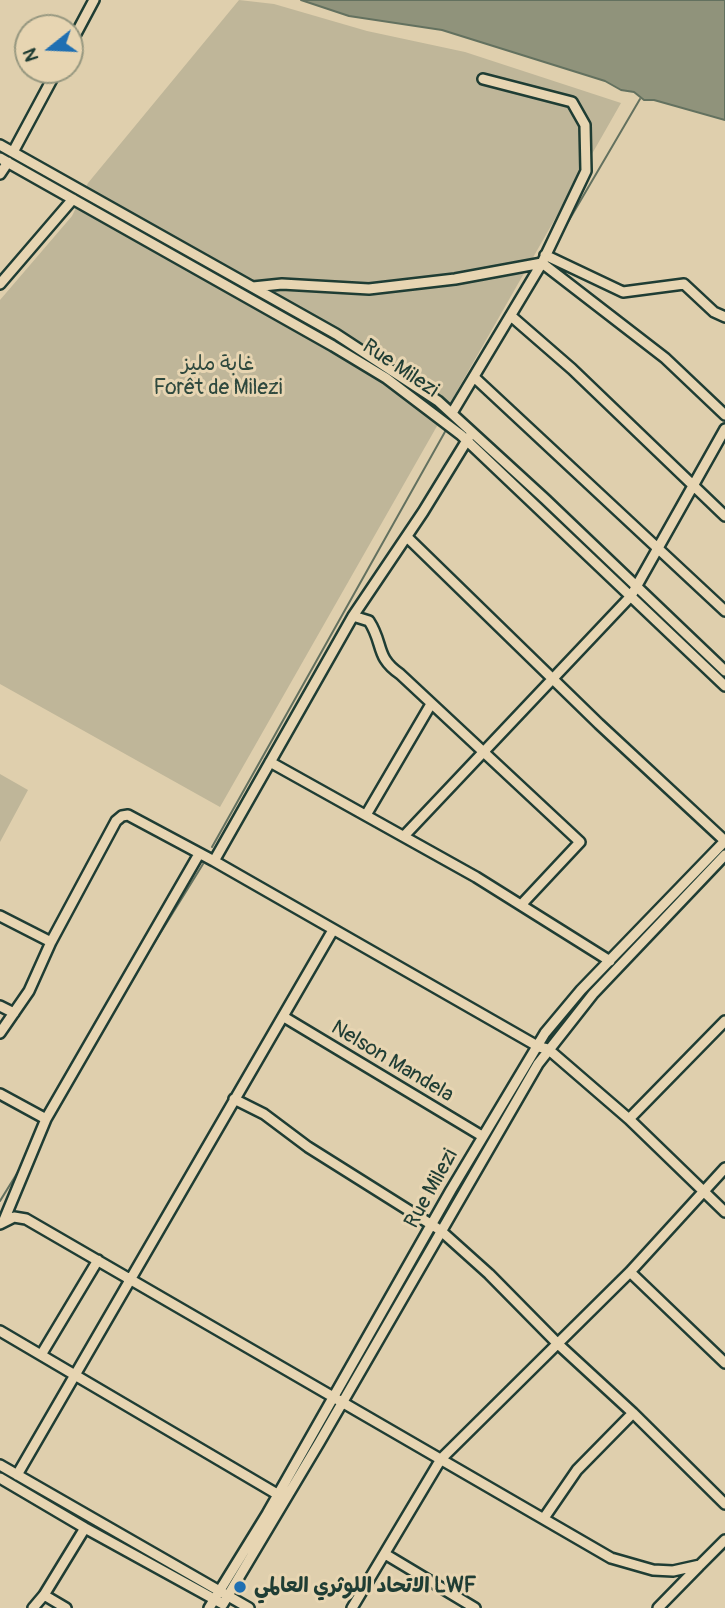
<!DOCTYPE html>
<html>
<head>
<meta charset="utf-8">
<style>
	body { margin:0 }
	#map { position:relative; width:725px; height:1608px; overflow:hidden; background:#dfcfad; font-family:Pangolin,sans-serif }
	canvas { display:block }
	.north { position:absolute; left:14px; top:14px; width:70px; height:70px; box-sizing:border-box; background:#e7d5b2; border:2px solid #979880; border-radius:50%; rotate:252deg; font-size:19px; font-weight:700; line-height:28px; text-align:center; color:#1f3d34 }
	.north::after { content:''; display:block; margin:auto; width:24px; height:32px; background:#1f6fb2; clip-path:polygon(50% 0,100% 100%,50% 72%,0 100%) }
</style>
</head>
<body>
<div id="map">
<canvas width="725" height="1608"></canvas>
<div class="north">N</div>
</div>
<script>
const c = document.querySelector('canvas').getContext('2d');
c.lineJoin = 'round';
function fill(path, color) { c.fillStyle = color; c.fill(path, 'evenodd'); }
function trace(path, color, width, dash) { c.strokeStyle = color; c.lineWidth = width; c.lineCap = dash ? 'butt' : 'round'; c.setLineDash(dash || []); c.stroke(path); }
function label(font, color, halo, rows, align = 'center') {
  c.font = font + ' Pangolin,"Playpen Sans Arabic",sans-serif'; c.lineWidth = 6; c.setLineDash([]); c.textBaseline = 'middle'; c.strokeStyle = halo; c.fillStyle = color; for (const [text, x, y, turn = 0] of rows) {
    c.save(); c.translate(x, y); c.rotate((+turn || 0) * Math.PI / 180); c.textAlign = isNaN(turn) ? turn : align; if (halo) c.strokeText(text, 0, 0); c.fillText(text, 0, 0); c.restore();
  }
}
fill(new Path2D(`
	M 239,0 L 274,4 L 367,31 L 465,52 L 621,103 L 220,807 L 0,684 L 0,300 L 72,216 L 88,183 Z
	M 0,774 L 28,790 L 0,842 Z`), '#bfb699');
const water = new Path2D(`
	M 301,0 L 725,0 L 725,120 L 654,100 L 644,100 L 634,92 L 621,90 L 605,81 L 442,30 L 349,16 Z`);
fill(water, '#90937b');
trace(water, '#63715f', 2);
trace(new Path2D(`
	M 558,239 L 640,99
	M 212,847 L 446,430
	M 127,987 L 203,864
	M 0,1201 L 21,1167`), '#63715f', 2);
const minor = new Path2D(`
	M 70,45 L 94,0
	M 0,145 L 336,334 L 438,401 L 545,499 L 725,671
	M 13,152 L 57,70
	M 0,158 L 333,346 L 386,378 L 461,435 L 725,686
	M 0,174 L 8,162
	M 545,255 L 623,292 L 684,284 L 714,312 L 725,317
	M 0,284 L 73,199
	M 253,287 L 282,284 L 369,289 L 455,279 L 542,263 L 665,358 L 725,415
	M 511,316 L 572,369 L 725,516
	M 474,377 L 725,611
	M 452,413 L 542,263 L 586,171 L 585,125 L 572,102 L 483,79
	M 407,537 L 599,724 L 725,841
	M 353,616 L 369,621 C 384,644 375,657 400,674 L 580,842 L 521,905
	M 270,762 L 476,877 L 610,961
	M 366,815 L 431,704
	M 404,836 L 631,596 L 725,429
	M 214,861 L 353,616 L 423,512 L 469,437
	M 0,916 L 51,942
	M 0,1006 L 14,1013
	M 284,1017 L 482,1136
	M 0,1033 L 29,991 L 51,942 L 116,821 L 122,816 L 128,815 L 214,861 L 539,1047 L 548,1049 L 629,1119 L 725,1212
	M 0,1094 L 46,1119
	M 234,1099 L 264,1114 L 308,1147 L 440,1230 L 489,1274 L 558,1344 L 633,1413 L 725,1504
	M 629,1119 L 725,1021
	M 4,1220 L 46,1119 L 199,854
	M 0,1224 L 14,1217 L 26,1219 L 611,1558 L 653,1570 L 673,1571 L 700,1565 L 725,1540
	M 630,1272 L 725,1363
	M 0,1331 L 277,1494
	M 41,1355 L 98,1260
	M 0,1465 L 249,1608
	M 17,1475 L 333,930
	M 0,1478 L 85,1528 L 223,1604 L 319,1443 L 538,1064 L 593,994 L 725,855
	M 544,1518 L 577,1470 L 633,1413
	M 385,1554 L 475,1608
	M 44,1595 L 66,1608
	M 33,1608 L 44,1595 L 85,1528
	M 209,1608 L 267,1514 L 451,1190 L 545,1033 L 581,990 L 725,841
	M 352,1608 L 441,1459 L 630,1272 L 725,1168
	M 658,1608 L 699,1566`);
trace(minor, '#1f3d34', 14);
trace(minor, '#e7d5b2', 9);
for (const [x, y, r, color] of [
	[240,1587,7,"#1f6fb2"]
]) { const dot = new Path2D(); dot.arc(x, y, r, 0, 2 * Math.PI); c.fillStyle = color; c.fill(dot); trace(dot, '#e7d5b2', 2.5); }
label('21px', '#2f493e', '#e7d5b2', [
	["غابة مليز",218,365],
	["Forêt de Milezi",218,389]
]);
label('21px', '#1f3d34', '#e7d5b2', [
	["Rue Milezi",400,369,34],
	["Nelson Mandela",392,1062,31],
	["Rue Milezi",432,1189,-61]
]);
label('bold 21px', '#1f3d34', '#e7d5b2', [
	["الاتحاد اللوثري العالمي LWF",254,1587]
], 'left');
</script>
</body>
</html>
